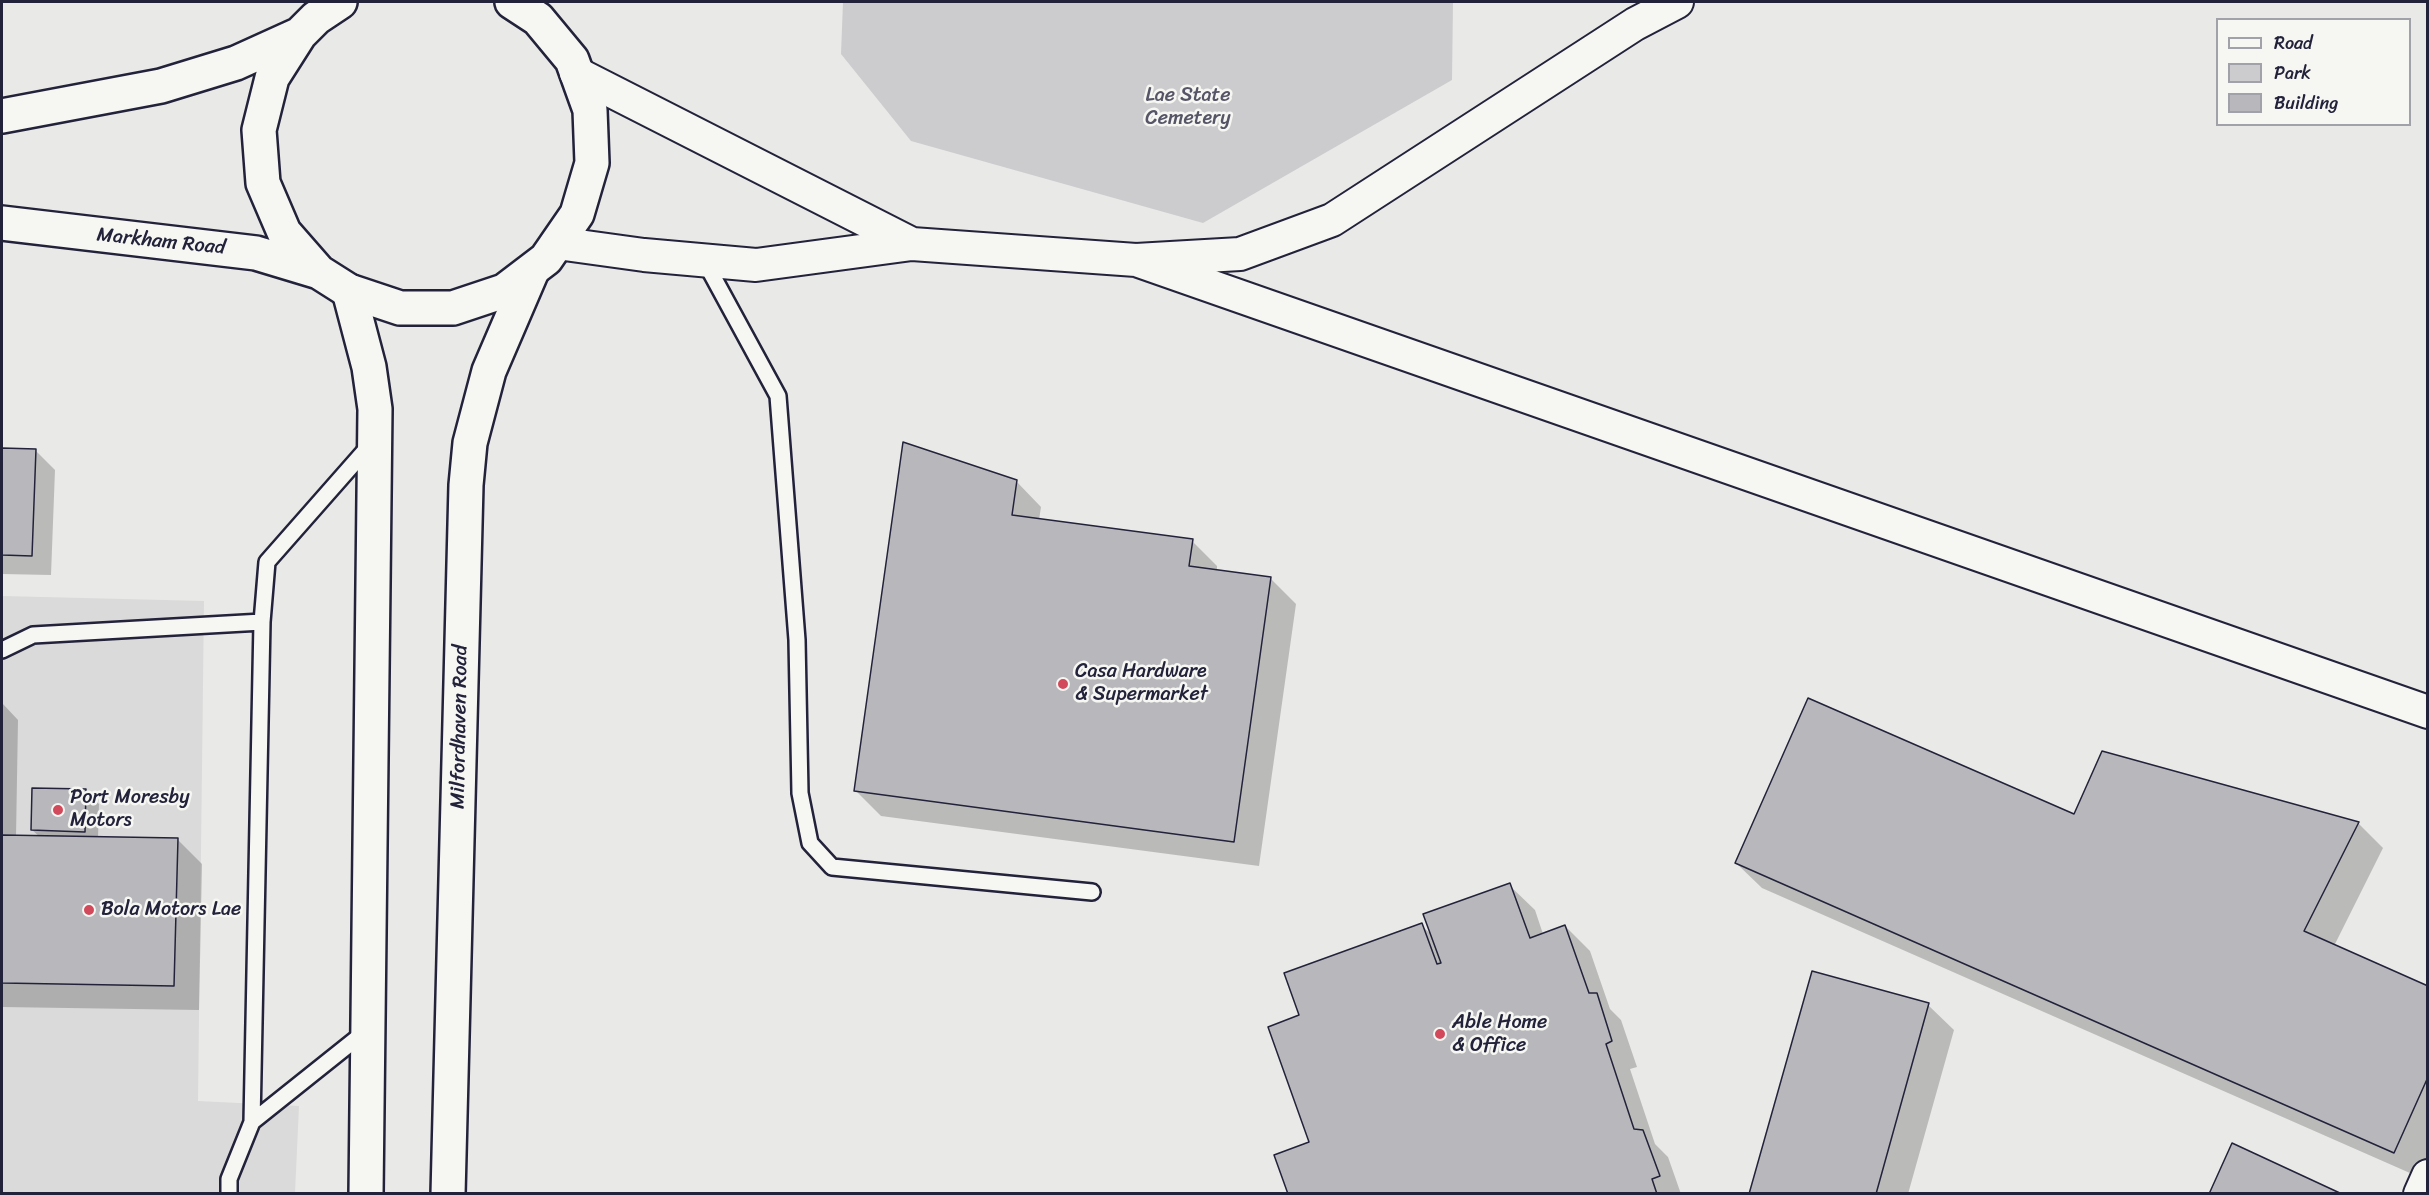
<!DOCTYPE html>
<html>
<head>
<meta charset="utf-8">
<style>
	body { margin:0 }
	#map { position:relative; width:2429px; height:1195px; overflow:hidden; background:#e9e9e7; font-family:Sriracha,sans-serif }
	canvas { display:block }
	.frame { position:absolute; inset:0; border:3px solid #22223b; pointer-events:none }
	.legend { position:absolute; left:2216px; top:18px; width:195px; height:108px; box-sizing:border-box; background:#f6f6f2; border:2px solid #a1a1a9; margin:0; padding:8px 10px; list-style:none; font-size:18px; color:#22223b }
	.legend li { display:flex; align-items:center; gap:12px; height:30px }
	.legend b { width:30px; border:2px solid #a1a1a9 }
</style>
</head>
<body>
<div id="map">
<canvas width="2429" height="1195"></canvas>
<div class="frame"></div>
<ul class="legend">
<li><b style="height:8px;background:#f6f6f2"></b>Road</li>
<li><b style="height:16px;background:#ccccce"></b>Park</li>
<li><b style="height:16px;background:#b8b8bc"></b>Building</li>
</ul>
</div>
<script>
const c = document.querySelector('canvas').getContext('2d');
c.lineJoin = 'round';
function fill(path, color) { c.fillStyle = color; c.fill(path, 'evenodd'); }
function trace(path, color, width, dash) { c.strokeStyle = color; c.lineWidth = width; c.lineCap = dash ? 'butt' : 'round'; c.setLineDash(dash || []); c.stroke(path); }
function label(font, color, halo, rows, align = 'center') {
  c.font = font + ' Sriracha,sans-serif'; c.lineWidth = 5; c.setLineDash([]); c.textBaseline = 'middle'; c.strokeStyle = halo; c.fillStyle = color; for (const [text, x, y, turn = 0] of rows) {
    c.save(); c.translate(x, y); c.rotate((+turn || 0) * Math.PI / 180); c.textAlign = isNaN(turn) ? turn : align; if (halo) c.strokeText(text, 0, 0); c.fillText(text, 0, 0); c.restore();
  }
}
fill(new Path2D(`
	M 2,596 L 204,601 L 198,1101 L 299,1106 L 295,1193 L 2,1194 Z`), '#dadada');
fill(new Path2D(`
	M 843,2 L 1453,2 L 1452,80 L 1203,223 L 911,141 L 841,54 Z`), '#ccccce');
fill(new Path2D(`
	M 2,449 L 35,450 L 55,470 L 51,575 L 2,574 Z
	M 1016,481 L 1041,507 L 1039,520 L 1192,541 L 1217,566 L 1217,571 L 1271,579 L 1296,604 L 1259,866 L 881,816 L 856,791 Z
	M 2,703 L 18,720 L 16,837 L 40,837 L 32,830 L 85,791 L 99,804 L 98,838 L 177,839 L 202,864 L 199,1010 L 2,1007 Z
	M 2075,816 L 2358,823 L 2383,848 L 2334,946 L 2428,987 L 2428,1158 L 2419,1177 L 1762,888 L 1736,863 Z
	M 1509,885 L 1535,910 L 1543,934 L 1565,926 L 1590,951 L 1610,1009 L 1621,1020 L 1637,1067 L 1630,1069 L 1655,1144 L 1668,1157 L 1681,1194 L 1289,1194 L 1311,1143 L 1301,1016 L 1421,925 L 1433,936 Z
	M 1928,1005 L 1954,1030 L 1908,1194 L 1750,1194 Z`), '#0003');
const building = new Path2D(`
	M 903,442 L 1017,480 L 1012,515 L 1193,539 L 1189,566 L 1271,577 L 1234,842 L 854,791 Z
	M 2,448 L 36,449 L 32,556 L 2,555 Z
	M 1808,698 L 2074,814 L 2102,751 L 2359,822 L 2304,931 L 2428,986 L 2428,1077 L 2394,1153 L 1735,863 Z
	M 32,788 L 86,789 L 85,832 L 31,830 Z
	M 2,835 L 178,838 L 174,986 L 2,983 Z
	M 1510,883 L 1530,938 L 1565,925 L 1589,993 L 1597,993 L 1612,1041 L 1606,1044 L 1634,1129 L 1643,1130 L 1660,1176 L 1652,1179 L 1657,1194 L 1288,1194 L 1274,1155 L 1309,1142 L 1268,1027 L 1299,1015 L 1284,973 L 1422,923 L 1437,964 L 1441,963 L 1423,914 Z
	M 1812,971 L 1929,1003 L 1876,1194 L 1749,1194 Z
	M 2232,1143 L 2342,1194 L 2209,1194 Z`);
fill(building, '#b8b8bc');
trace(building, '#22223b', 1.5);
const lane = new Path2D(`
	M 704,260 L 778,396 L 797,640 L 800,793 L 810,843 L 832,867 L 1092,892
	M 2,650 L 33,635 L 262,622
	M 252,1122 L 262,622 L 267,562 L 370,445
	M 229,1194 L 229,1179 L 252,1122 L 366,1031`);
const street = new Path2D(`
	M 576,73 L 912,244
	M 557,243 L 644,255 L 756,265 L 912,244 L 1136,260 L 1240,254 L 1332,220 L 1635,24 L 1677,2
	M 1136,260 L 2428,712
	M 2420,1194 L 2428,1176`);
const secondary = new Path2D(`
	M 349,291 L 369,367 L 375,409 L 366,1194
	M 448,1194 L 466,485 L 470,443 L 489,371 L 532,271`);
const primary = new Path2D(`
	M 340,2 L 316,18 L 300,34 L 272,78 L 259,130 L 263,183 L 284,232 L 319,272 L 349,291 L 400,308 L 453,308 L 504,291 L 546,259 L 577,214 L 592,163 L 590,110 L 572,60 L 538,19 L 512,2
	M 2,116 L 161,86 L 236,63 L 300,34
	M 2,223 L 256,253 L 319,272`);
trace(lane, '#22223b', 20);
trace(street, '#22223b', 36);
trace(secondary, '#22223b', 38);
trace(primary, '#22223b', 38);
trace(lane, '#f6f6f2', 15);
trace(street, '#f6f6f2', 32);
trace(secondary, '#f6f6f2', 33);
trace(primary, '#f6f6f2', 33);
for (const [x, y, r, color] of [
	[1063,684,6,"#d1495b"],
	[58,810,6,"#d1495b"],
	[89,910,6,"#d1495b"],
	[1440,1034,6,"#d1495b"]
]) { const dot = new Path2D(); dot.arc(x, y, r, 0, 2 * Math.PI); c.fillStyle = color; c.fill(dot); trace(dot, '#f6f6f2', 2); }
label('20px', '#555567', '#f6f6f2', [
	["Lae State",1188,96],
	["Cemetery",1188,119]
]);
label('20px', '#22223b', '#f6f6f2', [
	["Markham Road",161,242,6],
	["Milfordhaven Road",460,727,-89]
]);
label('20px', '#22223b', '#f6f6f2', [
	["Casa Hardware",1075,672],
	["& Supermarket",1075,695],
	["Port Moresby",70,798],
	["Motors",70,821],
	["Bola Motors Lae",101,910],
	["Able Home",1452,1023],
	["& Office",1452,1046]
], 'left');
</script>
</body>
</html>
